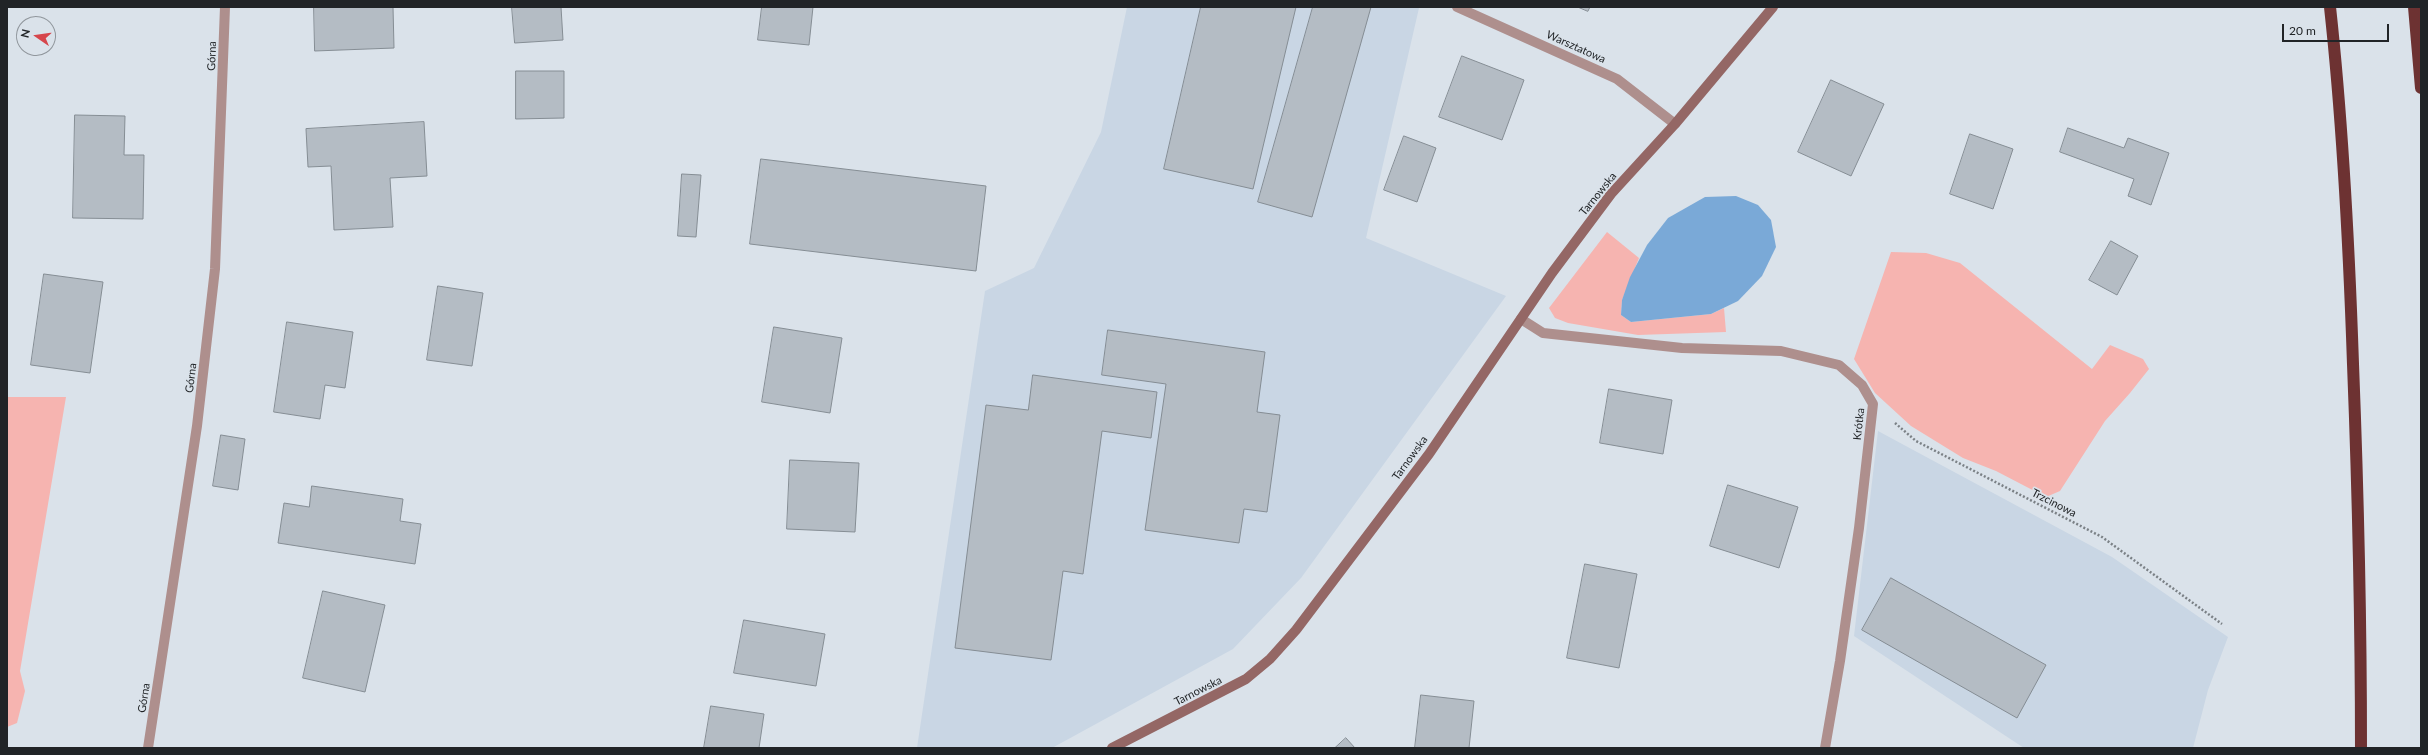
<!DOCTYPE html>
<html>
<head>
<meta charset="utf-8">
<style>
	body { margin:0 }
	#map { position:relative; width:2428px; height:755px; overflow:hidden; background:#dae2ea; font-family:Lato,sans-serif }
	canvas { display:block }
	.frame { position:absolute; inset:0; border:8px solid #212427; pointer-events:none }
	.north { position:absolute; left:16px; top:16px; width:40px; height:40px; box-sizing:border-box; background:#dae2ea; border:1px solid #90969c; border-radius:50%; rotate:283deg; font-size:11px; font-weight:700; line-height:16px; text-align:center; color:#212427 }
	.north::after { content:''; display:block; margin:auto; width:14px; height:18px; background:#d6464c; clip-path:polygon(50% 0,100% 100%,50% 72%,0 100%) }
	.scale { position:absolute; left:2282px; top:24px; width:107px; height:18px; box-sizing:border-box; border:2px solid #212427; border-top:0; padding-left:5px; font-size:12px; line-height:14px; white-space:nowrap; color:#212427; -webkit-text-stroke:3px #dae2ea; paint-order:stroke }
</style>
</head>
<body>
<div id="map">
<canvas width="2428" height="755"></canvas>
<div class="frame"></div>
<div class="north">N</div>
<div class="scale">20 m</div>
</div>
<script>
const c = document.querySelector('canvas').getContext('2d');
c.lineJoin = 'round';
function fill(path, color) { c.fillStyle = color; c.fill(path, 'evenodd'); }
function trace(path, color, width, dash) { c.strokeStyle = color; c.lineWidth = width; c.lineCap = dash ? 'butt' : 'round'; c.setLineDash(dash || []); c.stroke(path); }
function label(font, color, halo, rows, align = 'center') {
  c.font = font + ' Lato,sans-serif'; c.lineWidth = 3.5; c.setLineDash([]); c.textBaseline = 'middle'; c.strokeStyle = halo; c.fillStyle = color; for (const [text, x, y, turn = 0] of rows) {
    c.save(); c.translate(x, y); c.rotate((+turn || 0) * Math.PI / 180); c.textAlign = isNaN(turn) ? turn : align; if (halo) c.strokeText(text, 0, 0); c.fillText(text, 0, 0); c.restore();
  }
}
fill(new Path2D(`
	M 1127,7 L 1419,8 L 1366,238 L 1506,296 L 1301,578 L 1233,649 L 1052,748 L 917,748 L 985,291 L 1034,268 L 1101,132 Z
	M 1878,431 L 2112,557 L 2228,637 L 2208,690 L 2193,748 L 2024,748 L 1854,636 Z`), '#c9d6e4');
fill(new Path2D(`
	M 1607,232 L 1639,258 L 1622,300 L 1621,315 L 1631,322 L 1711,314 L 1724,308 L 1726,332 L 1638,335 L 1568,323 L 1555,318 L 1549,308 Z
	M 1891,252 L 1926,253 L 1960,263 L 2092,369 L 2110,345 L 2143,359 L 2149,369 L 2130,393 L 2105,421 L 2060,491 L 2046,497 L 1996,471 L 1963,458 L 1911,426 L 1875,393 L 1854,359 Z
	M 7,397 L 66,397 L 20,671 L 25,691 L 17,723 L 7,727 Z`), '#f6b4b0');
fill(new Path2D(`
	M 1736,196 L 1758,205 L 1771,220 L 1776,247 L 1762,276 L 1738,301 L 1711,314 L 1631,322 L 1621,315 L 1622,300 L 1630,277 L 1647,245 L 1668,218 L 1705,197 Z`), '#7aa9d7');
const building = new Path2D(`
	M 314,7 L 393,7 L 394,48 L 315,51 Z
	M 512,7 L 561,7 L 563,40 L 515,43 Z
	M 762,7 L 813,7 L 809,45 L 758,40 Z
	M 1201,7 L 1296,7 L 1253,189 L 1164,169 Z
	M 1313,7 L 1371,7 L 1312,217 L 1258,202 Z
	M 1578,7 L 1590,7 L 1588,11 Z
	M 1462,56 L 1524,80 L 1502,140 L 1439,117 Z
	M 516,71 L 564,71 L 564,118 L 516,119 Z
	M 1831,80 L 1884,104 L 1851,176 L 1798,152 Z
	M 75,115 L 125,116 L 124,155 L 144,155 L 143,219 L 73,218 Z
	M 424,122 L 427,176 L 390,178 L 393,227 L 334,230 L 331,166 L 308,167 L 306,129 Z
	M 2068,128 L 2124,148 L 2128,138 L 2169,153 L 2151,205 L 2128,196 L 2134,179 L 2060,152 Z
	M 1970,134 L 2013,149 L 1993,209 L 1950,194 Z
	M 1404,136 L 1436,148 L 1417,202 L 1384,190 Z
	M 761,159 L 986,186 L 976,271 L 750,244 Z
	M 682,174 L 701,175 L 696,237 L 678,236 Z
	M 2111,241 L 2138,256 L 2117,295 L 2089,280 Z
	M 44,274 L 103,282 L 90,373 L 31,365 Z
	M 438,286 L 483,293 L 472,366 L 427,360 Z
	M 287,322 L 353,332 L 345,388 L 325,385 L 320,419 L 274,412 Z
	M 774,327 L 842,338 L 830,413 L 762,402 Z
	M 1108,330 L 1265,352 L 1257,412 L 1280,415 L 1267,512 L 1244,509 L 1239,543 L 1145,530 L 1166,384 L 1102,375 Z
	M 1033,375 L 1157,392 L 1151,438 L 1102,431 L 1083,574 L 1063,571 L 1051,660 L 955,648 L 986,405 L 1028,410 Z
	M 1609,389 L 1672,400 L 1663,454 L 1600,443 Z
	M 221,435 L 245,439 L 238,490 L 213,486 Z
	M 790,460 L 859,463 L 855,532 L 787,529 Z
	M 1728,485 L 1798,507 L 1779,568 L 1710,546 Z
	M 312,486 L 403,499 L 400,521 L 421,524 L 415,564 L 278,543 L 284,503 L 309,507 Z
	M 1585,564 L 1637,574 L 1619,668 L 1567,658 Z
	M 1891,578 L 2046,665 L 2017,718 L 1862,630 Z
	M 323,591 L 385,605 L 365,692 L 303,678 Z
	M 744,620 L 825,634 L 816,686 L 734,673 Z
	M 1421,695 L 1474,701 L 1469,748 L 1415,748 Z
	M 711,706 L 764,714 L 759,748 L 704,748 Z
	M 1346,738 L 1355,748 L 1335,748 Z`);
fill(building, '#b4bcc4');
trace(building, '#858d94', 1);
trace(new Path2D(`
	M 1895,423 L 1916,441 L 2102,537 L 2222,624`), '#7b8186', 2.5, [2, 2]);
trace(new Path2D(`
	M 1457,7 L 1617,79 L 1675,124
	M 1521,319 L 1543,333 L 1682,348 L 1781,351 L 1839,365 L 1862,385 L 1873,404 L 1859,528 L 1840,661 L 1825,748
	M 148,748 L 197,426 L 215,269 L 225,7`), '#ae8f8d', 10);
trace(new Path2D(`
	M 1112,748 L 1246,679 L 1270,659 L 1296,630 L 1429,454 L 1552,273 L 1611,194 L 1675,124 L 1773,7`), '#946765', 10);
trace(new Path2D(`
	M 2330,7 C 2343,126 2349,245 2353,364 C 2358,492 2361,620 2361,748
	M 2414,7 L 2421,88`), '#6d3232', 12);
label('11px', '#212427', '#dae2ea', [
	["Warsztatowa",1576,47,24],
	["Górna",212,56,-88],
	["Tarnowska",1598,194,-51],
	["Górna",191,378,-83],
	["Krótka",1859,424,-84],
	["Tarnowska",1410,458,-54],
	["Trzcinowa",2054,503,27],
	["Tarnowska",1198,691,-27],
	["Górna",144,698,-81]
]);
</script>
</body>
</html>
